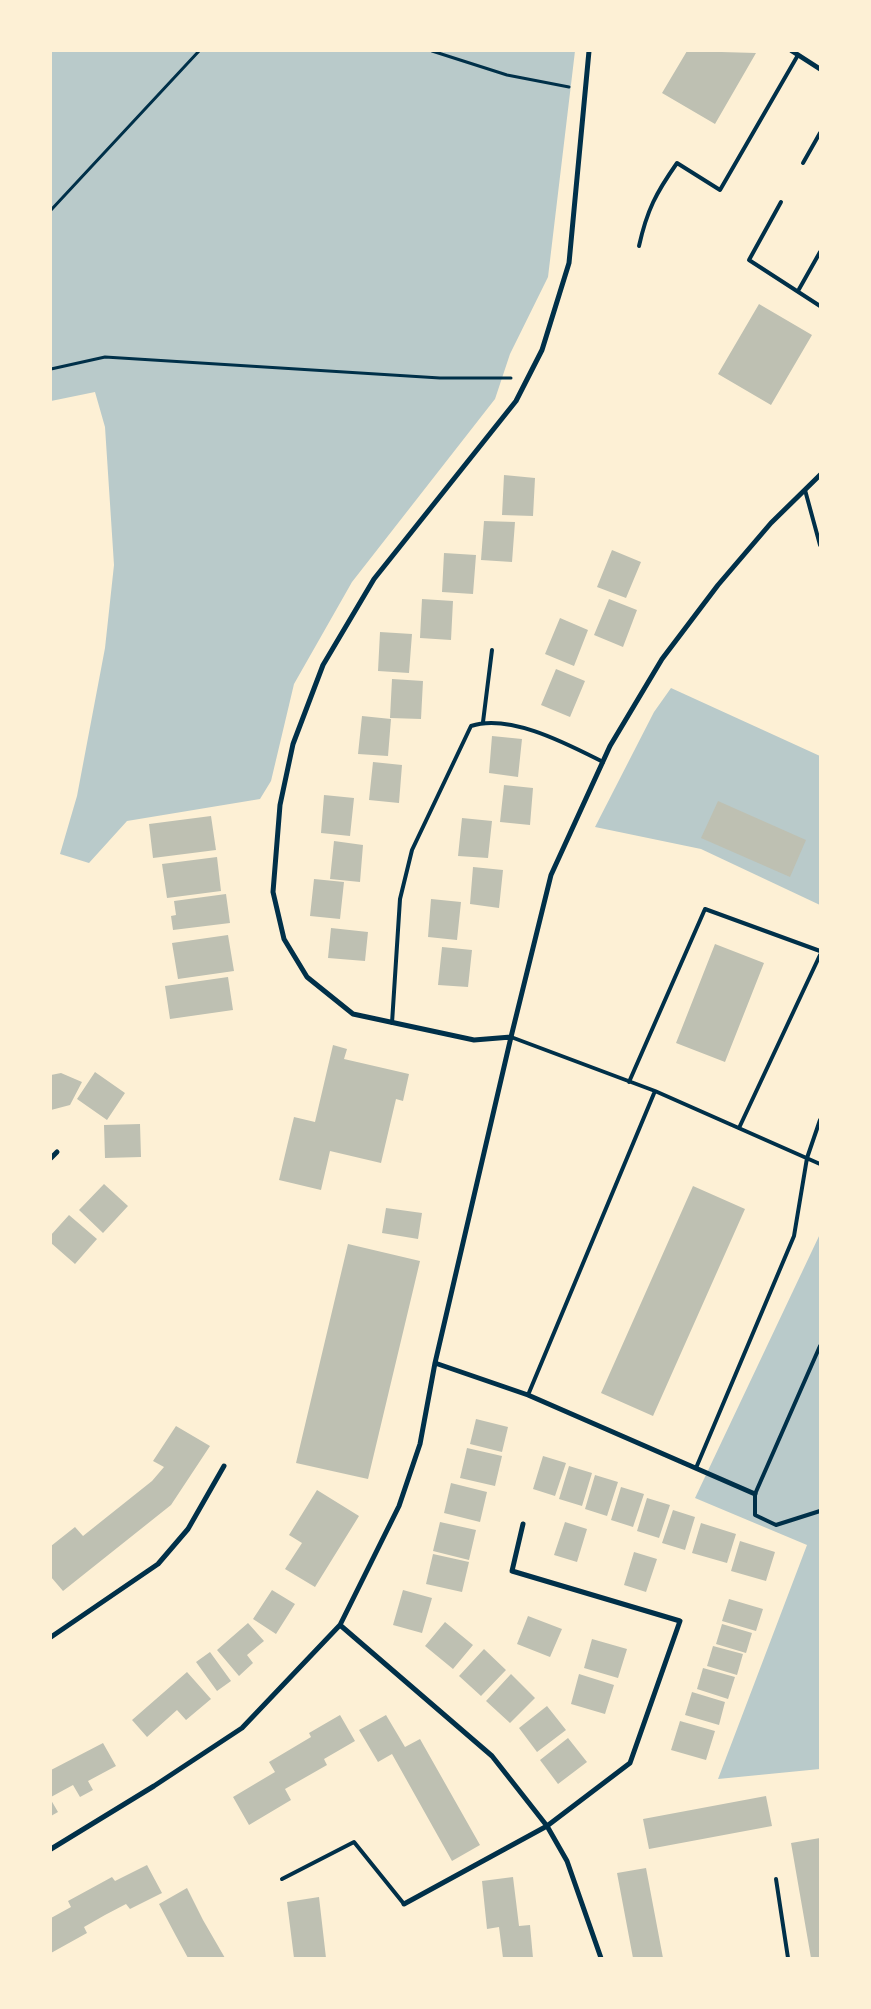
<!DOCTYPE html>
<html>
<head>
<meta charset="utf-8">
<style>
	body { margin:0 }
	#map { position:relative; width:871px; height:2009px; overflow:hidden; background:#fdf0d5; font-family:"PT Sans",sans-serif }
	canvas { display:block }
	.frame { position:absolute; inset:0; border:52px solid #fdf0d5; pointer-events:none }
</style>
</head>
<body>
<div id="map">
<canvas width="871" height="2009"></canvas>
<div class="frame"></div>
</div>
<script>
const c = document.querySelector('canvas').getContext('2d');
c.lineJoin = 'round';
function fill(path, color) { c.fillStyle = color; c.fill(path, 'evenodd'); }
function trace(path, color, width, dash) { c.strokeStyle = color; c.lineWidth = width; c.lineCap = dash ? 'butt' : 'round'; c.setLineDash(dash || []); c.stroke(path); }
fill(new Path2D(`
	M 51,51 L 575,51 L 548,277 L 510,354 L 495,399 L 352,582 L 294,684 L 271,781 L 260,799 L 127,821 L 89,863 L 60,854 L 77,796 L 105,648 L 114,565 L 105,427 L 95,392 L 51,401 Z
	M 671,688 L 820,756 L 820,905 L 701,849 L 595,827 L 654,712 Z
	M 820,1234 L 820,1769 L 718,1779 L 807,1545 L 695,1498 Z`), '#b9caca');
fill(new Path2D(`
	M 687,51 L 756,53 L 715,124 L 662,93 Z
	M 759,304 L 812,335 L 771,405 L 718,374 Z
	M 504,475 L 535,478 L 533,516 L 502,515 Z
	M 484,521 L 515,522 L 512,562 L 481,560 Z
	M 612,550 L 641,562 L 626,598 L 597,587 Z
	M 444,553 L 476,555 L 473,594 L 442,592 Z
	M 422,599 L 453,601 L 451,640 L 420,638 Z
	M 609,599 L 637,610 L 623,647 L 594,635 Z
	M 560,618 L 588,630 L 574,666 L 545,654 Z
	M 380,632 L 412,634 L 409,673 L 378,671 Z
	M 556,669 L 585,681 L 570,717 L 541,705 Z
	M 392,679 L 423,681 L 421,719 L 390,718 Z
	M 362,716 L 391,719 L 388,756 L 358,754 Z
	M 492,736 L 522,739 L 518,777 L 489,773 Z
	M 373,762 L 402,765 L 399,803 L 369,800 Z
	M 504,785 L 533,788 L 530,825 L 500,822 Z
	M 324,795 L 354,798 L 350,836 L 321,833 Z
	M 718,801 L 806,840 L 790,877 L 701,838 Z
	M 211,816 L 216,850 L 153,858 L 149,824 Z
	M 462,818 L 492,821 L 488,858 L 458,856 Z
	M 334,841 L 363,845 L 360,882 L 330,879 Z
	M 217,857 L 221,891 L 167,898 L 162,864 Z
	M 473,867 L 503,870 L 499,908 L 470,904 Z
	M 314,879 L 344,882 L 340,919 L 310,916 Z
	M 226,894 L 230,923 L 173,930 L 171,916 L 176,915 L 174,901 Z
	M 431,899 L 461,902 L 457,940 L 428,937 Z
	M 331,928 L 368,932 L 365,961 L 328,958 Z
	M 228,935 L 234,971 L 178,979 L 172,943 Z
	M 715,944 L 764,963 L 725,1062 L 676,1043 Z
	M 442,947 L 472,950 L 468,987 L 438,985 Z
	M 228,977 L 233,1010 L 170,1019 L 165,986 Z
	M 333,1045 L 347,1049 L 344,1059 L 409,1074 L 403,1101 L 396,1099 L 381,1163 L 330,1151 L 321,1190 L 279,1180 L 294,1117 L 315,1122 Z
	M 95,1072 L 125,1093 L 107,1120 L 77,1099 Z
	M 61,1073 L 82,1082 L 70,1105 L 51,1110 L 51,1075 Z
	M 140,1124 L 141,1157 L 105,1158 L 104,1125 Z
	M 104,1184 L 128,1206 L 103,1233 L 79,1210 Z
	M 693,1186 L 745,1209 L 653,1416 L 601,1393 Z
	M 386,1208 L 422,1213 L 418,1239 L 382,1233 Z
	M 69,1215 L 97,1239 L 75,1264 L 51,1243 L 51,1235 Z
	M 348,1244 L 420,1261 L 368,1479 L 296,1463 Z
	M 476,1419 L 508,1427 L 502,1452 L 470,1444 Z
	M 176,1426 L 210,1446 L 171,1505 L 63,1591 L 51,1577 L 51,1546 L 75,1527 L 83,1536 L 152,1481 L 164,1467 L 153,1461 Z
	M 467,1448 L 502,1456 L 495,1486 L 460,1478 Z
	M 543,1456 L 566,1463 L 555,1496 L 533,1489 Z
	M 569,1466 L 592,1473 L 582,1506 L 559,1499 Z
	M 595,1475 L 618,1482 L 607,1516 L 585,1509 Z
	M 451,1483 L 487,1492 L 480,1522 L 444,1513 Z
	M 621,1487 L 644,1494 L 633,1527 L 611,1520 Z
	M 317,1490 L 359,1516 L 315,1587 L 285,1569 L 302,1543 L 289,1535 Z
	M 647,1498 L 670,1505 L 659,1538 L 637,1531 Z
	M 673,1510 L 695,1517 L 685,1550 L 662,1543 Z
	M 440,1522 L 476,1530 L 469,1560 L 433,1551 Z
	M 565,1522 L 587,1529 L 577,1562 L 554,1555 Z
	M 701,1523 L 736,1534 L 727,1563 L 692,1553 Z
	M 740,1541 L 775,1552 L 766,1581 L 731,1571 Z
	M 634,1552 L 657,1559 L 646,1592 L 624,1585 Z
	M 433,1554 L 469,1562 L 462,1592 L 426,1584 Z
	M 272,1590 L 295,1604 L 276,1634 L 253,1619 Z
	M 403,1590 L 432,1598 L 422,1633 L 393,1625 Z
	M 729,1599 L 763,1609 L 756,1631 L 722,1621 Z
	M 528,1616 L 562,1629 L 550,1657 L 517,1644 Z
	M 445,1622 L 473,1645 L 453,1669 L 425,1646 Z
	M 248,1623 L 264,1641 L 247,1655 L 253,1663 L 239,1676 L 217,1650 Z
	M 722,1624 L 752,1633 L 746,1653 L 716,1644 Z
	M 592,1639 L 627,1649 L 618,1678 L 584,1668 Z
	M 713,1646 L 743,1654 L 737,1675 L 707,1666 Z
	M 484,1649 L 506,1670 L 481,1696 L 459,1676 Z
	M 210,1652 L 231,1681 L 217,1691 L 196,1662 Z
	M 703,1668 L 735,1677 L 728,1699 L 697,1689 Z
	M 187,1672 L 211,1699 L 186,1720 L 177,1710 L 147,1737 L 132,1720 Z
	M 511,1674 L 535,1698 L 510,1723 L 486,1701 Z
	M 579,1674 L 614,1685 L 605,1714 L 571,1704 Z
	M 692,1692 L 725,1702 L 719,1725 L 685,1715 Z
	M 547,1706 L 566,1730 L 537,1752 L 519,1728 Z
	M 340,1715 L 355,1741 L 324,1759 L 327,1765 L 285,1789 L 291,1800 L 249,1825 L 233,1797 L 275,1772 L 269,1762 L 311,1737 L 309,1733 Z
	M 386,1715 L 405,1747 L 420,1739 L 480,1845 L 452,1861 L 392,1754 L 378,1762 L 359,1730 Z
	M 680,1721 L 715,1731 L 706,1760 L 671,1750 Z
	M 568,1738 L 587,1762 L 558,1784 L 540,1760 Z
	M 103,1743 L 116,1766 L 88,1781 L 93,1790 L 80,1797 L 73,1785 L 51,1797 L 51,1770 Z
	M 766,1796 L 772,1826 L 649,1849 L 643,1819 Z
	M 51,1800 L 58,1812 L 51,1816 Z
	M 820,1838 L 820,1958 L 811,1958 L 791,1843 Z
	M 147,1865 L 162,1893 L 130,1909 L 126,1904 L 105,1915 L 84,1927 L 87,1933 L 51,1953 L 51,1918 L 71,1907 L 68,1901 L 112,1877 L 115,1881 Z
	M 646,1868 L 663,1958 L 633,1958 L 617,1873 Z
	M 513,1877 L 519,1926 L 530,1925 L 533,1958 L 503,1958 L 499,1927 L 487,1929 L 482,1881 Z
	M 187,1888 L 203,1920 L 225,1958 L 188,1958 L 176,1936 L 159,1904 Z
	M 319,1897 L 326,1958 L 294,1958 L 287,1902 Z`), '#bec0b2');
trace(new Path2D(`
	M 432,51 L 507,75 L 569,87
	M 51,210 L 199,51
	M 51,369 L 105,357 L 440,378 L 511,378`), '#003049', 3);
trace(new Path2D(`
	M 803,163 L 820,133
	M 781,202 L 749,260 L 820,306
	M 639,246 C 647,210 656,193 677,163 L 720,190 L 798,55
	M 798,291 L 820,252
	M 805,490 L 820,545
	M 483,722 L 492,650
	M 392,1023 L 400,899 L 412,850 L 471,726 C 510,713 569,745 603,762
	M 511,1037 L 655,1091 L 820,1164
	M 629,1082 L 705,909 L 820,951
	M 739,1128 L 820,955
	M 820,1346 L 755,1494 L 755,1515 L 776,1525 L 820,1511
	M 528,1395 L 655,1091
	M 696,1468 L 794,1236 L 807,1158 L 820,1120
	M 282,1879 L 354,1842 L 404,1904
	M 776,1879 L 788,1958`), '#003049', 4);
trace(new Path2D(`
	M 792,51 L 820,69
	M 511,1037 L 474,1040 L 353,1014 L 307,977 L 284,939 L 273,892 L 280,805 L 293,744 L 323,665 L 374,579 L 516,401 L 542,350 L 569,263 L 589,51
	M 51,1158 L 57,1152
	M 435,1363 L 528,1395 L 755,1494
	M 340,1625 L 492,1756 L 547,1826 L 567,1861 L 601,1958
	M 51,1637 L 158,1564 L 188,1529 L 224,1466
	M 51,1849 L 154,1786 L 242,1728 L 340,1625 L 399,1506 L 420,1444 L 435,1363 L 511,1037 L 551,875 L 610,746 L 662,659 L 718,585 L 771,523 L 820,475
	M 404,1904 L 547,1826 L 630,1763 L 680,1621 L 512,1571 L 523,1524`), '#003049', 5);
</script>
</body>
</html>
